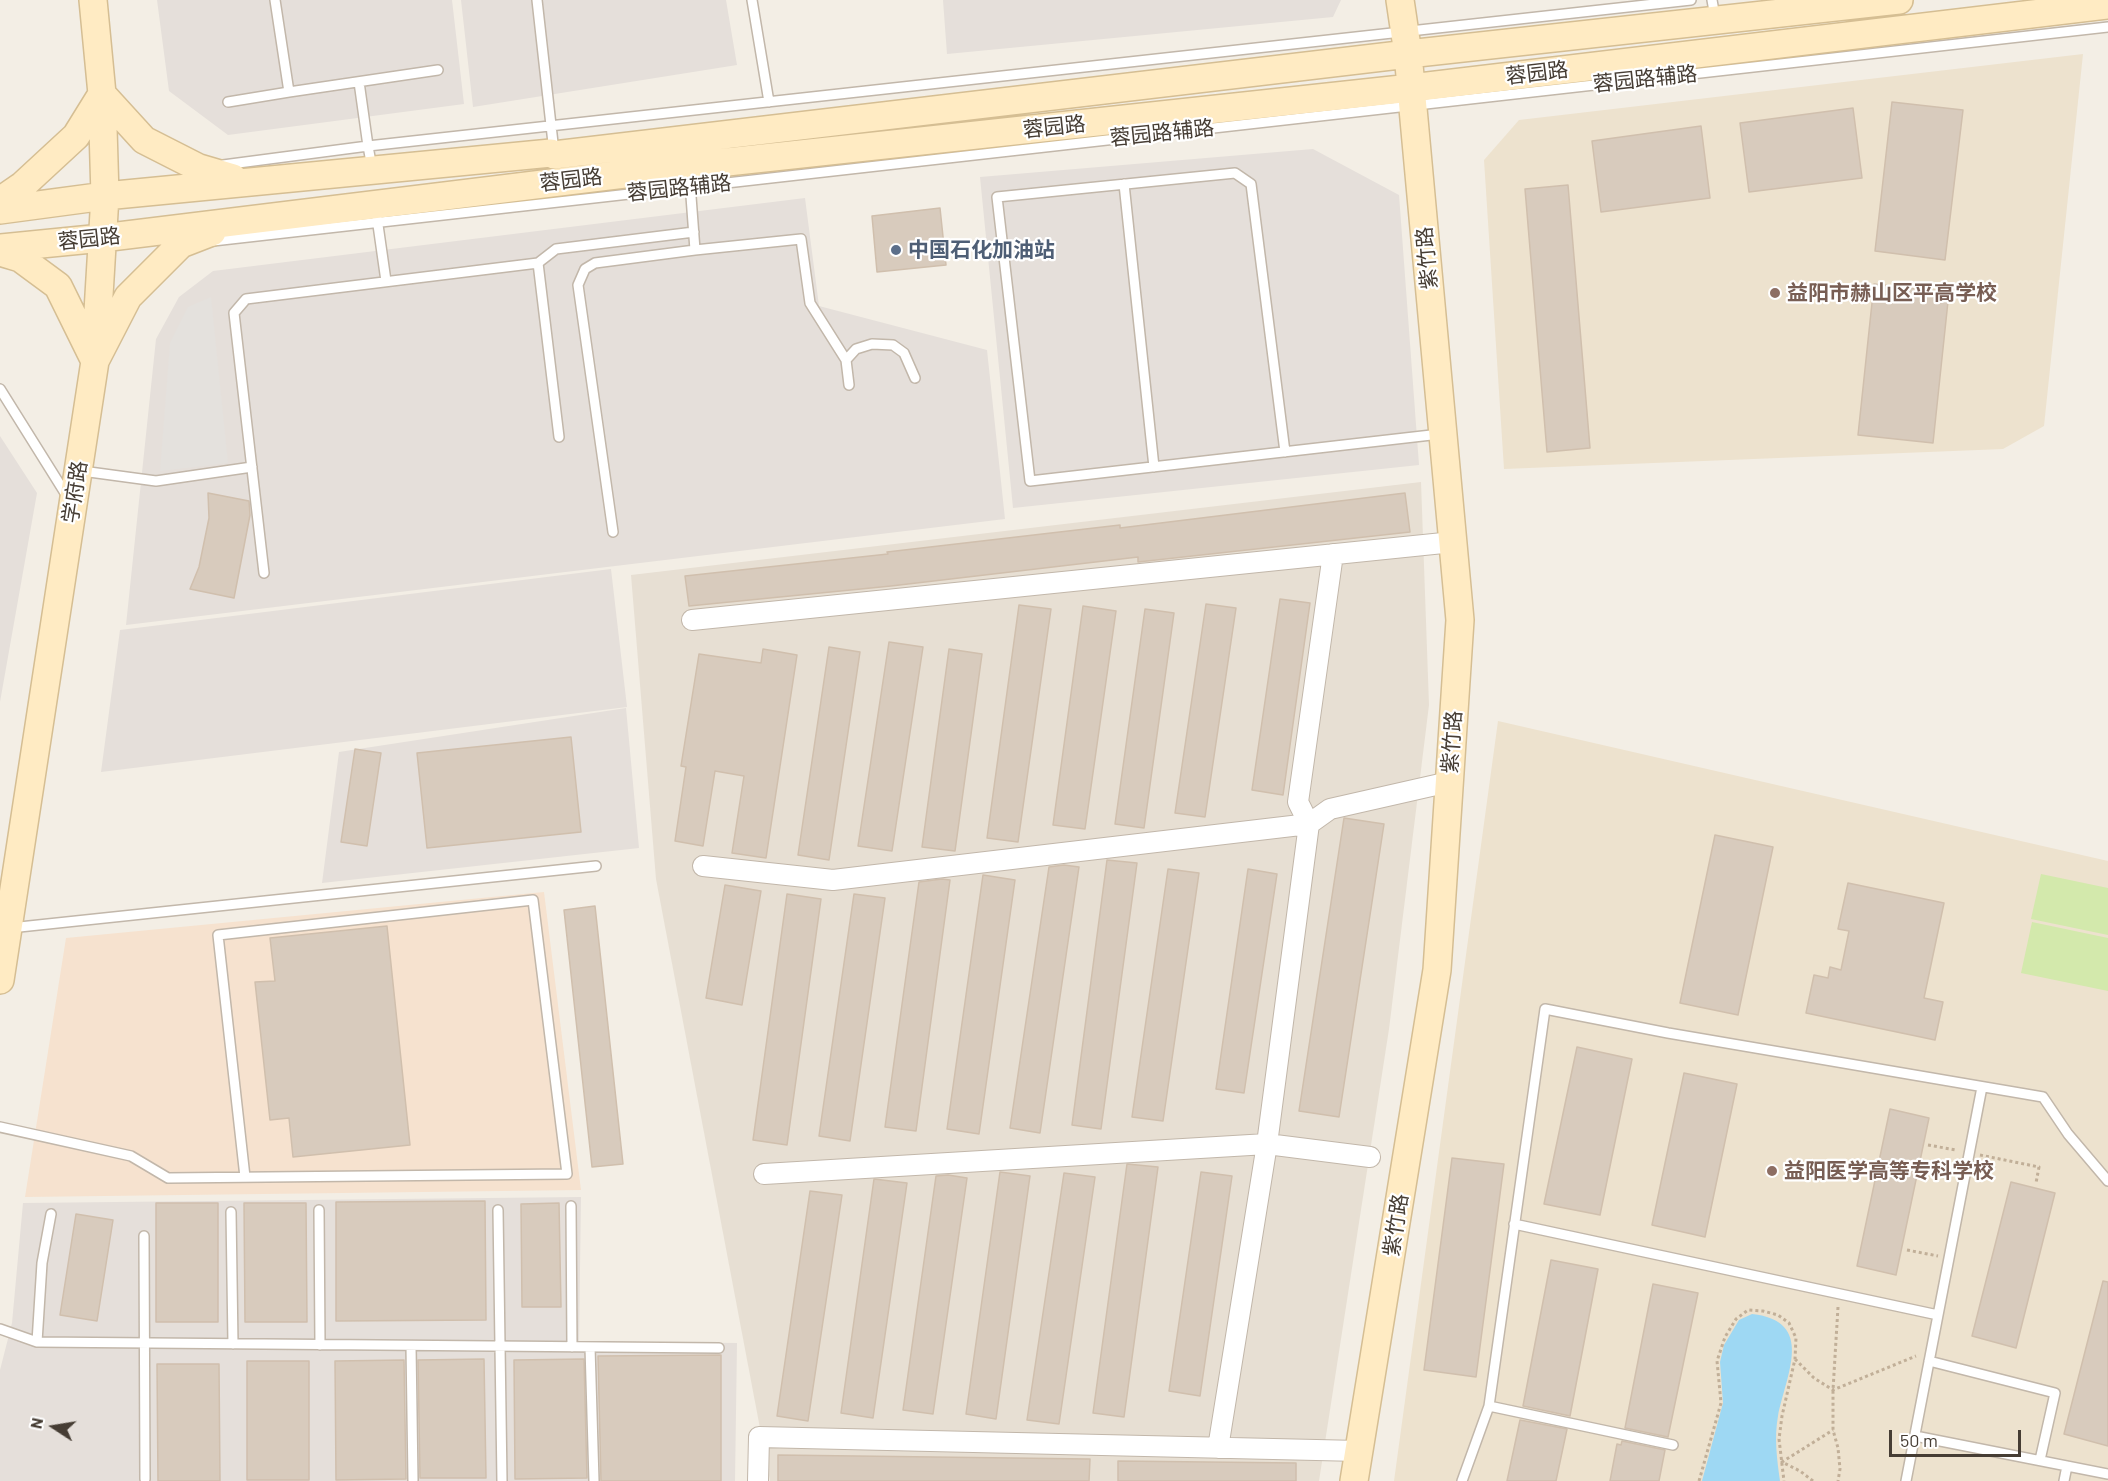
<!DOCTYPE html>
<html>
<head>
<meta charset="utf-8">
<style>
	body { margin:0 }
	#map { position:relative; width:2108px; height:1481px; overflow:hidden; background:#f3eee5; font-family:Barlow,sans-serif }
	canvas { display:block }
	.north { position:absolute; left:24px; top:1397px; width:60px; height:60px; -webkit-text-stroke:4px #fff; paint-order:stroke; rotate:282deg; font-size:16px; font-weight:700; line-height:24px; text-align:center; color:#463d34 }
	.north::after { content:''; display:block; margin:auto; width:21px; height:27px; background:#463d34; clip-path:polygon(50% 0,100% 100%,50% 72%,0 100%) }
	.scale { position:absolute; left:1889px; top:1430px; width:132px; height:27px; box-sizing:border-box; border:3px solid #463d34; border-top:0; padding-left:8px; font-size:18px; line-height:21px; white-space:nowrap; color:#463d34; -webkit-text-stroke:4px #fff; paint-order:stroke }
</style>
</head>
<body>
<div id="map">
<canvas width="2108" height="1481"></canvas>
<div class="north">N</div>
<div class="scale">50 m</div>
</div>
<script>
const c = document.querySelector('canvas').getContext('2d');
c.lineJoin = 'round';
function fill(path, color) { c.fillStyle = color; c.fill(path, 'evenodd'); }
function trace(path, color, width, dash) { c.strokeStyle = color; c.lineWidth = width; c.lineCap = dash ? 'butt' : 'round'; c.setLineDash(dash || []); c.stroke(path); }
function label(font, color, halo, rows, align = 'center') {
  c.font = font + ' Barlow,"Noto Sans SC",sans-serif'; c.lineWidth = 4.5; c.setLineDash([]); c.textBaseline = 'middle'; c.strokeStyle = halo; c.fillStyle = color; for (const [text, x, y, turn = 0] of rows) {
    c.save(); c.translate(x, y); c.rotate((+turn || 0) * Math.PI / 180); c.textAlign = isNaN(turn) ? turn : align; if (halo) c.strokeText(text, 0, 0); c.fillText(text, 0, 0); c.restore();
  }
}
fill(new Path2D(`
	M 1421,482 L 1429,705 L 1389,1029 L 1319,1481 L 770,1481 L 656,879 L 631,575 Z`), '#e7dfd3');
fill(new Path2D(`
	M 544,892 L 581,1190 L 25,1197 L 66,938 Z`), '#f6e2cf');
fill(new Path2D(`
	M 157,0 L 452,0 L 464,104 L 228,135 L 169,91 Z
	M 461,0 L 726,0 L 737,65 L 473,107 Z
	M 943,0 L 1341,0 L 1333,17 L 947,54 Z
	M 1313,149 L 1399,195 L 1419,465 L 1013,508 L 980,177 Z
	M 805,198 L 819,306 L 987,350 L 1005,519 L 126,625 L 156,339 L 179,297 L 213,271 Z
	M 0,436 L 37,493 L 0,702 Z
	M 611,569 L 627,707 L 101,772 L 120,630 Z
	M 626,708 L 639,848 L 322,883 L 339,752 Z
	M 581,1197 L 579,1341 L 737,1343 L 735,1481 L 0,1481 L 0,1370 L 12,1323 L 23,1203 Z`), '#e5dfda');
fill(new Path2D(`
	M 2083,54 L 2044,426 L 2003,449 L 1504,469 L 1484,160 L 1519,120 Z
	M 1498,721 L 2108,861 L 2108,1481 L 1394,1481 Z`), '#ede2ce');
fill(new Path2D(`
	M 2041,874 L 2108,888 L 2108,935 L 2031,919 Z
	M 2032,922 L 2108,938 L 2108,991 L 2021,973 Z`), '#d3e9ac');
fill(new Path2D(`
	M 211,297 L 228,463 L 160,471 L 170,343 L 188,307 Z`), '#e4e1dd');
fill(new Path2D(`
	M 1752,1314 C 1816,1321 1786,1375 1778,1416 C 1774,1438 1777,1459 1780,1481 L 1702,1481 L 1723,1403 L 1720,1362 L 1724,1345 L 1739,1320 Z`), '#9ed8f3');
const building = new Path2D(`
	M 1892,102 L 1963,110 L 1945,260 L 1875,251 Z
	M 1853,108 L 1862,178 L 1749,192 L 1740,123 Z
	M 1701,126 L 1710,198 L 1601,212 L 1592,141 Z
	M 1568,185 L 1590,448 L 1547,452 L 1525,189 Z
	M 940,208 L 946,265 L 877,272 L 872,216 Z
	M 1874,284 L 1949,292 L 1933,443 L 1858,435 Z
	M 208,493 L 249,501 L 250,515 L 234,598 L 190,589 L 199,567 L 209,518 Z
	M 1405,493 L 1410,532 L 1138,562 L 1138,557 L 891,586 L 689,606 L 685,576 L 888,554 L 887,552 L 1120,525 L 1120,528 Z
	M 1280,599 L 1310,603 L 1283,795 L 1252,790 Z
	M 1206,604 L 1236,608 L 1205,817 L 1175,813 Z
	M 1019,605 L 1051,609 L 1018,842 L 987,838 Z
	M 1083,606 L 1116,611 L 1085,829 L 1053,825 Z
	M 1145,609 L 1174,613 L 1144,828 L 1115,824 Z
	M 889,642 L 923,647 L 892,851 L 858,846 Z
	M 829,647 L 860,652 L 829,860 L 798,855 Z
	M 763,649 L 797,655 L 766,858 L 732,853 L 744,776 L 715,771 L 703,846 L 675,841 L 686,767 L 681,766 L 699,654 L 761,663 Z
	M 949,649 L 982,654 L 955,851 L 922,847 Z
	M 571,737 L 581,832 L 427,848 L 417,753 Z
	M 355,749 L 381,753 L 367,846 L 341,842 Z
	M 1344,818 L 1384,824 L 1339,1117 L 1299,1111 Z
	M 1715,835 L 1773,847 L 1738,1015 L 1680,1003 Z
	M 1107,860 L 1137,863 L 1101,1129 L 1072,1125 Z
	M 1064,865 L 1079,867 L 1040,1133 L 1010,1128 L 1049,867 Z
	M 1168,869 L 1199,873 L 1163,1121 L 1132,1117 Z
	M 1248,869 L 1277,874 L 1244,1093 L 1216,1089 Z
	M 983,875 L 1015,880 L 979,1134 L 947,1129 Z
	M 942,879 L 950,880 L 916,1131 L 885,1127 L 919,882 Z
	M 1848,883 L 1944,903 L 1924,998 L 1943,1002 L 1935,1040 L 1806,1013 L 1814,975 L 1828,978 L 1830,967 L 1841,970 L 1849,931 L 1838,929 Z
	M 725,885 L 761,891 L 742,1005 L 706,998 Z
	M 787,894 L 821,899 L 787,1145 L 753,1140 Z
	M 854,894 L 885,898 L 850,1141 L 819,1136 Z
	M 595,906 L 623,1164 L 592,1167 L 564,910 Z
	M 387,926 L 410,1145 L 293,1157 L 289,1118 L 270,1120 L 255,982 L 275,981 L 270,938 Z
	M 1577,1047 L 1632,1059 L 1600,1215 L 1544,1204 Z
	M 1684,1073 L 1737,1084 L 1705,1237 L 1652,1225 Z
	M 1890,1109 L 1929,1118 L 1896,1275 L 1857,1266 Z
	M 1452,1158 L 1504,1164 L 1476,1377 L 1424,1370 Z
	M 1127,1164 L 1158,1167 L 1124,1417 L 1093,1413 Z
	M 1000,1172 L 1030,1176 L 996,1419 L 966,1414 Z
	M 1201,1172 L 1232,1176 L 1200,1396 L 1169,1391 Z
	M 1064,1173 L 1095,1177 L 1059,1424 L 1027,1420 Z
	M 948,1175 L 967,1178 L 933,1414 L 903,1410 L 936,1176 Z
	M 874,1179 L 907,1183 L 873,1418 L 841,1413 Z
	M 2011,1182 L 2055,1193 L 2016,1348 L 1972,1336 Z
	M 810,1191 L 842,1195 L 808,1421 L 777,1416 Z
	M 485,1201 L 486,1320 L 336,1321 L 336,1202 Z
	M 156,1203 L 218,1203 L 218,1322 L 156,1322 Z
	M 244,1203 L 306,1203 L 307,1322 L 245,1322 Z
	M 559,1203 L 561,1307 L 522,1307 L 521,1204 Z
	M 76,1214 L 113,1220 L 97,1321 L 60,1315 Z
	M 1551,1260 L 1598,1269 L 1570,1416 L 1523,1406 Z
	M 2103,1281 L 2108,1282 L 2108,1446 L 2064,1434 Z
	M 1653,1284 L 1698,1293 L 1668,1437 L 1625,1428 Z
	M 721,1355 L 721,1481 L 601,1481 L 598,1356 Z
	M 484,1359 L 486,1478 L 420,1478 L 418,1360 Z
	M 584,1359 L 587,1478 L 515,1479 L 514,1360 Z
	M 404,1360 L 406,1479 L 336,1480 L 335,1361 Z
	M 247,1361 L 309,1361 L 309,1480 L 247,1480 Z
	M 157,1364 L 219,1364 L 220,1481 L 158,1481 Z
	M 1520,1420 L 1567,1429 L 1556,1481 L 1507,1481 Z
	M 1622,1441 L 1665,1450 L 1659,1481 L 1610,1481 L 1617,1444 L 1621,1445 Z
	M 778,1455 L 1090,1459 L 1089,1481 L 778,1481 Z
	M 1118,1461 L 1296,1463 L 1296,1481 L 1118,1481 Z`);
fill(building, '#d8cbbd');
trace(building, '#d0bfad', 1.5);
const lane = new Path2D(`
	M 537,0 L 554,152
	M 752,0 L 769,102
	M 1712,0 L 1715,17
	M 359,82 L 368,146 L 372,168
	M 289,92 L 438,70
	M 228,102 L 289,92 L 275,0
	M 223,165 L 368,146 L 1691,0
	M 1124,184 L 1154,467
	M 377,218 L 386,281
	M 213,241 L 2108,27
	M 695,250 L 801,239 L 810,303 L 846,360 L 849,385
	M 846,360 L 856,349 L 872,344 L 893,345 L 904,353 L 915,378
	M 0,389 L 67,496
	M 559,437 L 538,263 L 556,249 L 694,232
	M 1285,452 L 1251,184 L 1235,173 L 997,197 L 1030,481 L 1440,434
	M 82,471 L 156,481 L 252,467
	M 613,532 L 578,285 L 585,269 L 595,263 L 695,250 L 690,183
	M 264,573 L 234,313 L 246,299 L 538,263
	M 10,928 L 596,866
	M 0,1127 L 131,1156 L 168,1178 L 567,1174 L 533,900 L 218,935 L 245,1177
	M 571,1206 L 572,1347
	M 319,1210 L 320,1345
	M 498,1210 L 502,1481
	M 231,1212 L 233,1344
	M 1514,1224 L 1938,1315
	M 144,1236 L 145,1479
	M 0,1329 L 37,1342 L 719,1348
	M 37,1342 L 42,1263 L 51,1214
	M 411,1346 L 413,1480
	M 590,1347 L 594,1481
	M 1929,1361 L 2055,1393 L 2040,1460
	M 1489,1406 L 1673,1445
	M 1915,1436 L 2108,1474
	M 1462,1481 L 1489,1406 L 1545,1009 L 1668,1033 L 2043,1097 L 2068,1134 L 2108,1181
	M 1906,1481 L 1982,1087
	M 2064,1481 L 2067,1466`);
const street = new Path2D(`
	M 692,620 L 1453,542
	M 703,866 L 833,880 L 1309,824 L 1330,809 L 1449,782
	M 764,1174 L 1267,1144 L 1370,1157
	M 1218,1448 L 1267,1144 L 1309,824 L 1298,802 L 1333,554
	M 758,1481 L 759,1437 L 1359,1451`);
const secondary = new Path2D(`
	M 0,201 L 23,185 L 76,136 L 102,94 L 144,140 L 199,168 L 233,178
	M 0,210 L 105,196 L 551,153 L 554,155 L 1408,54 L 1899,0
	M 0,248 L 102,238 L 690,166 L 1411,88 L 2108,5
	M 0,252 L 20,258 L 58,286 L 95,361 L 128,297 L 181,244 L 212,232
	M 0,980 L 95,361 L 105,196 L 102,94 L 93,0
	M 1354,1481 L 1437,970 L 1460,620 L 1408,54 L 1400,0`);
trace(lane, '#c2b7aa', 12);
trace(street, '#c2b7aa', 22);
trace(secondary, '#d5be93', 30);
trace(new Path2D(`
	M 1928,1145 L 1956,1150
	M 1980,1155 L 2039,1167 L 2036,1183
	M 1907,1250 L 1938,1256
	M 1838,1307 L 1833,1390 L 1833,1430 L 1838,1448 L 1840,1469 L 1838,1481
	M 1795,1359 L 1814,1378 L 1833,1390 L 1916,1356
	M 1699,1481 L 1721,1403 L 1717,1361 L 1725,1337 L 1736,1319 L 1748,1310 L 1763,1311 L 1778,1315 L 1789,1323 L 1796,1338 L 1795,1359 L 1782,1416 L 1779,1439 L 1784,1481
	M 1813,1481 L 1800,1471 L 1782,1462 L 1833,1430`), '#c1af98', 3, [3, 3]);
trace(lane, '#fff', 9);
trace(street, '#fff', 20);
trace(secondary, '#ffebc3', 27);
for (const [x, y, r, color] of [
	[896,250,6,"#5c6f8a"],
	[1775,293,6,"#8d6e63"],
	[1772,1171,6,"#8d6e63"]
]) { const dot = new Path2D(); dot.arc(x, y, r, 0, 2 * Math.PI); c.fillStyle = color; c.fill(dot); trace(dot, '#fff', 2); }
label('21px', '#463d34', '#fff', [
	["蓉园路",1537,73,-7],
	["蓉园路辅路",1645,79,-6],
	["蓉园路",1054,127,-6],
	["蓉园路辅路",1162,133,-6],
	["蓉园路",571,180,-7],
	["蓉园路辅路",679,188,-6],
	["蓉园路",89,239,-6],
	["紫竹路",1427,258,-95],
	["学府路",75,492,-81],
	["紫竹路",1452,742,-86],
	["紫竹路",1396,1225,-81]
]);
label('bold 21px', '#4e5e75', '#fff', [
	["中国石化加油站",908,250]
], 'left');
label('bold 21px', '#785e54', '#fff', [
	["益阳市赫山区平高学校",1787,293],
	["益阳医学高等专科学校",1784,1171]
], 'left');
</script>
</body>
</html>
